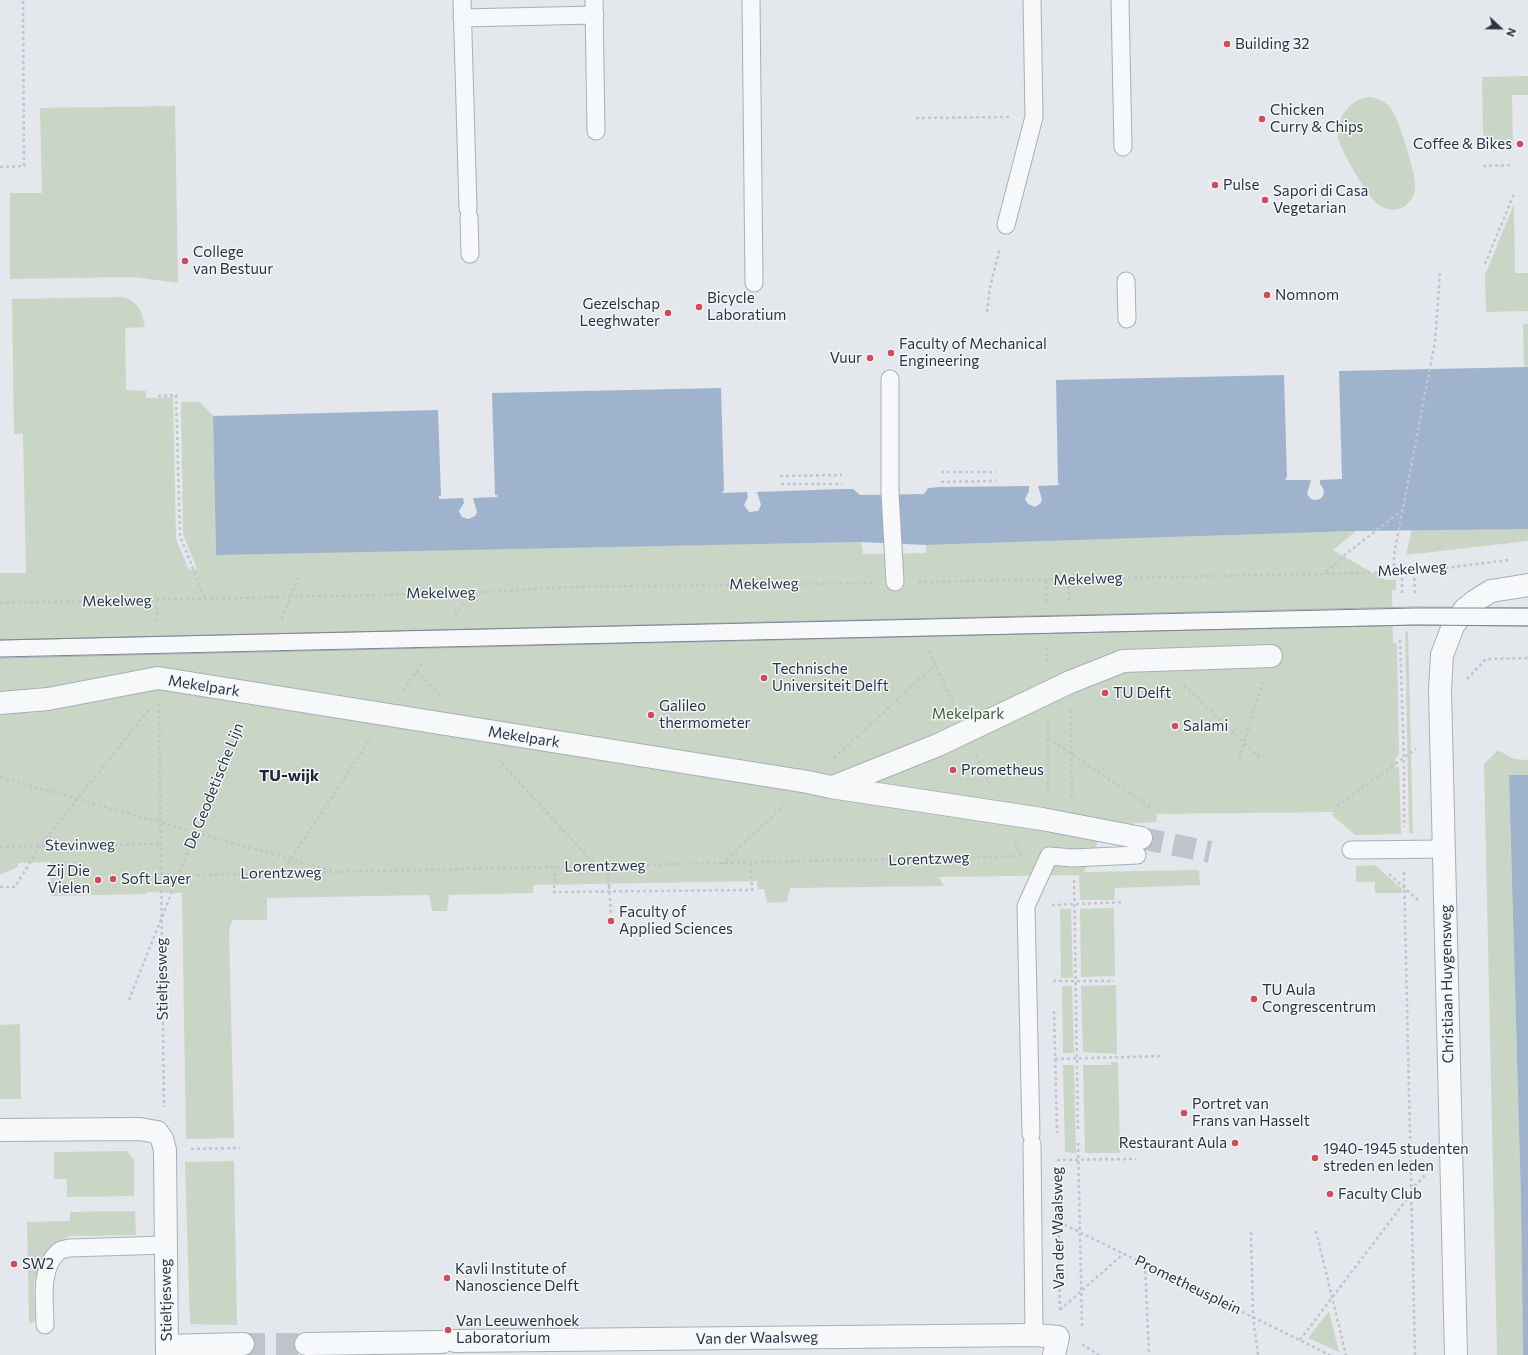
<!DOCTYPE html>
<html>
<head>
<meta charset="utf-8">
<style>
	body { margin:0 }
	#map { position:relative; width:1528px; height:1355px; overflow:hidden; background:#e4e7ec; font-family:Commissioner,sans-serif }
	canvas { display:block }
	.north { position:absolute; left:1480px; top:8px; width:40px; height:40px; -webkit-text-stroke:3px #f4f6f9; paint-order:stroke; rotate:112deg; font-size:11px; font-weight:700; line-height:16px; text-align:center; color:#2b3445 }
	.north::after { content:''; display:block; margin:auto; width:14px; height:18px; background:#2b3445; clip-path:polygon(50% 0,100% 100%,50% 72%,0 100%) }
</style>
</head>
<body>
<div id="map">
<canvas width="1528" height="1355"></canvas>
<div class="north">N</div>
</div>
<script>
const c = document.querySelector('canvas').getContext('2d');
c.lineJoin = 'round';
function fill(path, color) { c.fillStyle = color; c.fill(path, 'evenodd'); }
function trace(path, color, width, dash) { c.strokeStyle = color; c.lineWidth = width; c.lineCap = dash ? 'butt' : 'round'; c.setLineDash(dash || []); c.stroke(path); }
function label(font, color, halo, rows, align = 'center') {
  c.font = font + ' Commissioner,sans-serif'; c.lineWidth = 3; c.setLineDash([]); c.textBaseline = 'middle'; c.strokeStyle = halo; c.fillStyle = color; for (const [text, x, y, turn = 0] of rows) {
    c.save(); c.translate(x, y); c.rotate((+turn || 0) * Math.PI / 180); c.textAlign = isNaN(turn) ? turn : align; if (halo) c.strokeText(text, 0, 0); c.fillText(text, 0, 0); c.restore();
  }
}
fill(new Path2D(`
	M 1528,76 L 1528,95 L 1512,95 L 1513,150 L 1483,135 L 1482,77 Z
	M 1371,97 C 1378,99 1384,101 1389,106 C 1398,115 1415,171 1415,184 C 1416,195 1409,207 1398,209 C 1392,211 1386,209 1380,206 C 1370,200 1339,149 1338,137 C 1336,117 1351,98 1371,97 Z
	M 175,106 L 178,283 L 133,277 L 10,279 L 10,193 L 42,193 L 40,108 Z
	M 1514,204 L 1515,273 L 1528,273 L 1528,311 L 1486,312 L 1485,275 Z
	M 122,297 C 139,301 142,312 145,327 L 125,328 L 126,390 L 146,391 L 146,398 L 173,397 L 176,539 L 189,570 L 197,569 L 183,534 L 181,402 L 200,402 L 213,416 L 216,554 L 861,542 L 863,554 L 926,553 L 926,545 L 1356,531 L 1333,550 L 1385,580 L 1396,580 L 1396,590 L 1392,590 L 1393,643 L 1397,643 L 1399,755 L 1395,758 L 1396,768 L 1399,766 L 1401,834 L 1355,835 L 1332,815 L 1334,812 L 1154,814 L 1157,816 L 1156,822 L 1123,824 L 1108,821 L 1084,872 L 1199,870 L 1200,885 L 1115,888 L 1114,900 L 1080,900 L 1079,875 L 939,877 L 944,886 L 790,888 L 787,902 L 767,903 L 764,889 L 758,889 L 757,881 L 533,885 L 533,893 L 449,895 L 447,911 L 432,911 L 429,895 L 267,898 L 267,920 L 233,920 L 229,929 L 234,1138 L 186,1139 L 182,893 L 147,892 L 147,894 L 51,896 L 50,862 L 18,863 L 18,867 L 0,875 L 0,573 L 26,573 L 23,434 L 14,434 L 12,299 Z
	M 1523,324 L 1528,324 L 1528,367 L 1524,367 Z
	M 1412,529 L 1528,529 L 1528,541 L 1406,555 Z
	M 1408,631 L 1413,833 L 1409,833 L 1405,632 Z
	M 1498,750 L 1514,759 L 1528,760 L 1528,775 L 1509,776 L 1521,1203 L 1523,1355 L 1497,1355 L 1484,764 Z
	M 1375,865 L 1402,889 L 1402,893 L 1375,893 L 1375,882 L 1356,882 L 1356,866 Z
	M 1114,908 L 1115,976 L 1081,977 L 1080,909 Z
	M 1060,909 L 1071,909 L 1073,978 L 1061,978 Z
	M 1116,985 L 1117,1054 L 1083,1052 L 1081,986 Z
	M 1062,986 L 1072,986 L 1074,1053 L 1063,1053 Z
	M 20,1024 L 21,1099 L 0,1099 L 0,1025 Z
	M 1111,1062 L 1118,1062 L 1120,1153 L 1085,1153 L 1083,1065 L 1111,1065 Z
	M 1063,1065 L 1074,1065 L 1076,1153 L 1065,1152 Z
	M 127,1151 L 134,1160 L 134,1196 L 67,1197 L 67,1179 L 54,1179 L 54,1152 Z
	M 234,1161 L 237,1325 L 190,1324 L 185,1162 Z
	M 135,1211 L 136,1235 L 70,1236 L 52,1246 L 41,1263 L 34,1283 L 35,1321 L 29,1324 L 27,1222 L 70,1221 L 70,1212 Z
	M 1329,1311 L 1339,1352 L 1308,1338 Z`), '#c9d6c5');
fill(new Path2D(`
	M 1528,367 L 1528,529 L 1356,531 L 926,545 L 861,542 L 216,555 L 213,416 L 438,410 L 441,496 L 439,496 L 439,499 L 463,498 L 464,503 L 459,511 L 462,517 L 468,519 L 475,516 L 477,512 L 473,498 L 497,497 L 497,495 L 495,495 L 492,393 L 721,388 L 724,490 L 722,493 L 747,492 L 748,497 L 744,505 L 749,512 L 758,511 L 761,505 L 757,492 L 842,489 L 853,489 L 860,495 L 924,494 L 928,488 L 941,487 L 1029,486 L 1029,491 L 1025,499 L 1028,504 L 1035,507 L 1040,504 L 1042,500 L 1038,486 L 1060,485 L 1058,483 L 1056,380 L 1284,375 L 1287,477 L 1285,480 L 1311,480 L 1307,494 L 1311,499 C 1317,501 1321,500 1324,494 L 1323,488 L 1320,484 L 1320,480 L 1342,479 L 1339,371 Z
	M 1509,775 L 1528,775 L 1528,1355 L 1523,1355 L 1521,1203 Z`), '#9fb4cc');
trace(new Path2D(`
	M 1141,838 L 1210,852
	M 243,1344 L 306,1344`), '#bfc3cb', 22, [22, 11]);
const lane = new Path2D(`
	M 462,0 L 468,208
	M 594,0 L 596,131
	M 751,0 L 754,283
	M 1120,0 L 1123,147
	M 462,18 L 595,15
	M 469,217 L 470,254
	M 1006,225 L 1034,117 L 1032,0
	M 1126,281 L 1127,319
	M 890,379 L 890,493 L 895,582
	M 0,649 L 1415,616 L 1528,617
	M 1351,850 L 1444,849
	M 1031,1134 L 1026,906 L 1049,856 L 1073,858 L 1137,855
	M 1032,1144 L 1034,1335
	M 45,1325 C 45,1303 39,1269 58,1252 C 61,1249 66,1249 70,1248 L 166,1245`);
const street = new Path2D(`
	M 0,703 L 48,699 L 158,678 L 808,782 L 831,787 L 1042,819 L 1141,838
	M 833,787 L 938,745 L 1070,682 L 1123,661 L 1271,656
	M 0,1130 L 140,1129 L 157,1132 L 162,1139 L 165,1150 L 167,1355
	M 455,1341 L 1034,1335 L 1058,1337 L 1054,1355
	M 306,1344 L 442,1342
	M 167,1346 L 243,1344
	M 1456,1355 L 1440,690 L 1442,655 L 1453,626 L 1465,609 L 1475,601 L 1491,591 L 1528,585`);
trace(lane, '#a9aeb7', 19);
trace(street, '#a9aeb7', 24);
trace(new Path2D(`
	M 916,118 L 1011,117
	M 1483,166 L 1513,165
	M 0,167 L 24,166 L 23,0
	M 1485,264 L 1514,194
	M 987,312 L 990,287 L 1000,248
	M 158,396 L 176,395 L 180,536 L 205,599
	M 941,472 L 996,472
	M 780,476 L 842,475
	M 941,482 L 996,481
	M 781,484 L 842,484
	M 1326,572 L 1342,557 L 1404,509
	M 1394,572 L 1394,555 L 1435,342 L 1440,271
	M 1414,572 L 1415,593
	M 1068,580 L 1069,601
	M 1046,581 L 1046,602
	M 918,582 L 1414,572 L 1508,560
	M 1402,593 L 1402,572
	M 157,600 L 157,621
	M 0,603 L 470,593 L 564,587 L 873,583
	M 455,615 L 470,593
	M 282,619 L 300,573
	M 1400,640 L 1404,758 L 1404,827
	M 1047,647 L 1047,664
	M 929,651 L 955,708
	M 417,671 L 441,696
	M 1467,679 L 1486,659 L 1528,658
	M 1184,685 L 1261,759
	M 403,691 L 422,664
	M 159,704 L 164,1107
	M 1071,710 L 1072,799
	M 1048,721 L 1048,794
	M 1048,738 L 1150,807
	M 976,755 L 990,785
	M 834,758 L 935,665
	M 498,759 L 596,866
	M 1239,759 L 1263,681
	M 0,777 L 332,871
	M 1337,806 L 1416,749
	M 1015,841 L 1022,857
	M 0,847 L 161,844
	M 722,864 L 784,805
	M 608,866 L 609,886
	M 555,867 L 554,892 L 752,890 L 751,864
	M 1404,872 L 1415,1355
	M 281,874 L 371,738
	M 1389,874 L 1418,900
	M 161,876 L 1023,856
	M 1074,880 L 1078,1132
	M 0,887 L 15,887 L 40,846 L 151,707
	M 1052,905 L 1124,902
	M 1053,981 L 1114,981
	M 129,1000 L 241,718
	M 1054,1011 L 1057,1133
	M 1055,1059 L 1162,1056
	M 1078,1143 L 1082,1326
	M 191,1149 L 240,1148
	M 1057,1160 L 1136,1159
	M 1058,1193 L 1060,1312
	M 1059,1222 L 1330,1355
	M 1316,1231 L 1346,1355
	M 1251,1232 L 1253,1317 L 1258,1355
	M 1145,1265 L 1149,1355
	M 1060,1310 L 1123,1254
	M 1300,1340 L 1410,1195 L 1412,1189 L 1425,1175
	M 1082,1344 L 1099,1355`), '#c2c5cb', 2.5, [3, 3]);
trace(lane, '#f7f8fa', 17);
trace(street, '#f7f8fa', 22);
trace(new Path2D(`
	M 0,640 L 1415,608 L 1528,608
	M 0,657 L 1416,625 L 1528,626`), '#7d8696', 1);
trace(new Path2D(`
	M 609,886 L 611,914`), '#c2c5cb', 2.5, [3, 3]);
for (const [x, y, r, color] of [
	[1227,44,4,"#d1495b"],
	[1262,119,4,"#d1495b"],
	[1520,144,4,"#d1495b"],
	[1215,185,4,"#d1495b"],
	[1265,200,4,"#d1495b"],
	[185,261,4,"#d1495b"],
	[1267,295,4,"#d1495b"],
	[699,307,4,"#d1495b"],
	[668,313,4,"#d1495b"],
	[891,353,4,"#d1495b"],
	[870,358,4,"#d1495b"],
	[764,678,4,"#d1495b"],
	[1105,693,4,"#d1495b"],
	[651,715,4,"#d1495b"],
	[1175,726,4,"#d1495b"],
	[953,770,4,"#d1495b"],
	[113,879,4,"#d1495b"],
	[98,880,4,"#d1495b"],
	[611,921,4,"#d1495b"],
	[1254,999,4,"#d1495b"],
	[1184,1113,4,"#d1495b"],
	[1235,1143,4,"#d1495b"],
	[1315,1158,4,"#d1495b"],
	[1330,1194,4,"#d1495b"],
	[14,1264,4,"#d1495b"],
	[447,1278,4,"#d1495b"],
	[448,1330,4,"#d1495b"]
]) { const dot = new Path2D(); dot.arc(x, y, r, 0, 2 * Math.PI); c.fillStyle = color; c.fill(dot); trace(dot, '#f4f6f9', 1.5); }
label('15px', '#2b3445', '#f4f6f9', [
	["Building 32",1235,44],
	["Chicken",1270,110],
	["Curry & Chips",1270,127],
	["Coffee & Bikes",1512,144,"right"],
	["Pulse",1223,185],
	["Sapori di Casa",1273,191],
	["Vegetarian",1273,208],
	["College",193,252],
	["van Bestuur",193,269],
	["Nomnom",1275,295],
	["Bicycle",707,298],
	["Laboratium",707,315],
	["Gezelschap",660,304,"right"],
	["Leeghwater",660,321,"right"],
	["Faculty of Mechanical",899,344],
	["Engineering",899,361],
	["Vuur",862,358,"right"],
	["Technische",772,669],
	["Universiteit Delft",772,686],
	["TU Delft",1113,693],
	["Galileo",659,706],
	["thermometer",659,723],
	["Salami",1183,726],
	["Prometheus",961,770],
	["Zij Die",90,871,"right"],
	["Vielen",90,888,"right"],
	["Soft Layer",121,879],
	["Faculty of",619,912],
	["Applied Sciences",619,929],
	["TU Aula",1262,990],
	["Congrescentrum",1262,1007],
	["Portret van",1192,1104],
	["Frans van Hasselt",1192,1121],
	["Restaurant Aula",1227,1143,"right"],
	["1940-1945 studenten",1323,1149],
	["streden en leden",1323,1166],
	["Faculty Club",1338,1194],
	["SW2",22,1264],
	["Kavli Institute of",455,1269],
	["Nanoscience Delft",455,1286],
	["Van Leeuwenhoek",456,1321],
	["Laboratorium",456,1338]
], 'left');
label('15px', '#2b3445', '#f4f6f9', [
	["Mekelweg",1412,569,-4],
	["Mekelweg",1088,579,-2],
	["Mekelweg",764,584,-1],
	["Mekelweg",441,593,-1],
	["Mekelweg",117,601,-1],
	["Mekelpark",204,686,9],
	["Mekelpark",524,737,9],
	["De Geodetische Lijn",214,786,-68],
	["Stevinweg",80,845,-1],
	["Lorentzweg",929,859,-2],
	["Lorentzweg",605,866,-1],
	["Lorentzweg",281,873,-1],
	["Stieltjesweg",162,979,-91],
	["Christiaan Huygensweg",1447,984,-91],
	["Van der Waalsweg",1058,1228,-91],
	["Prometheusplein",1188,1285,26],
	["Stieltjesweg",166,1300,-91],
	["Van der Waalsweg",757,1338,-1]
]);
label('15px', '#3f6138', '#f4f6f9', [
	["Mekelpark",968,714]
]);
label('bold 16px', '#1d2536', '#f4f6f9', [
	["TU-wijk",289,776]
]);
</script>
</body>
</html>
